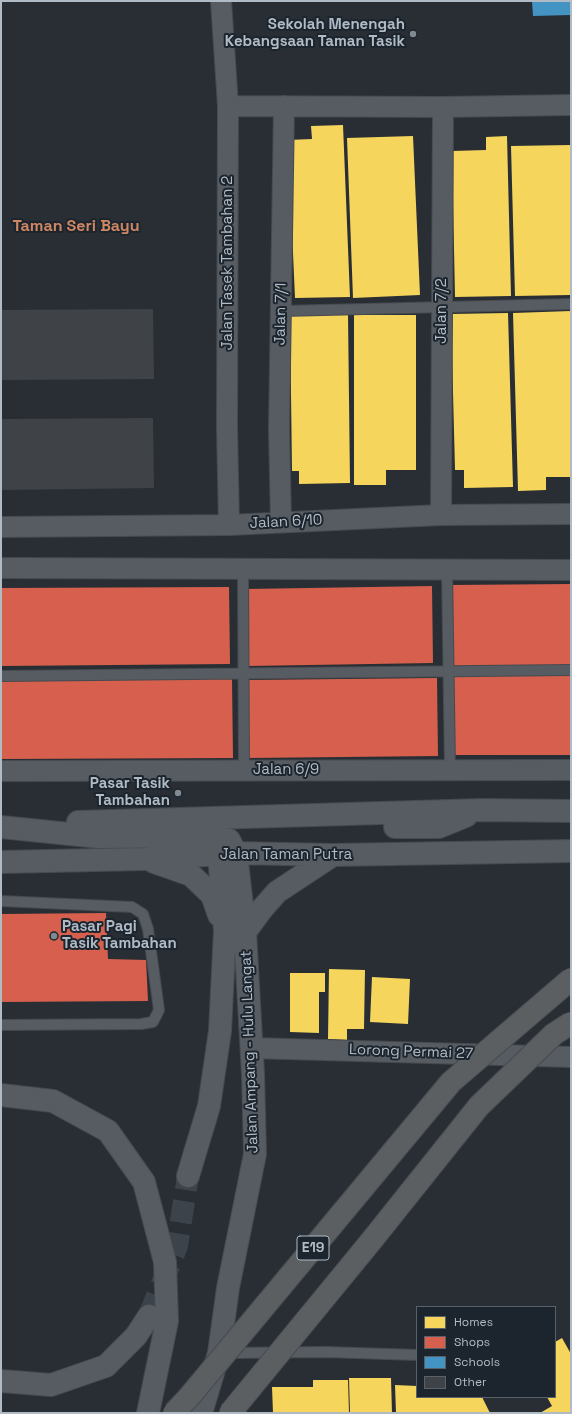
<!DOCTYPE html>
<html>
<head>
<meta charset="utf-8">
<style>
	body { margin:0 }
	#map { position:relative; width:572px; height:1414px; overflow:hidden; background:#282e34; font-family:"Space Grotesk",sans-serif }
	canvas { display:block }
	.frame { position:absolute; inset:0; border:2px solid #b1bbc5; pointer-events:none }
	.legend { position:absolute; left:416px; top:1306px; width:140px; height:92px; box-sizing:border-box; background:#1c252e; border:1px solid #58616a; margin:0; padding:5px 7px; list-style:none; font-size:12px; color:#b1bbc5 }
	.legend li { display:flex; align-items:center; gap:8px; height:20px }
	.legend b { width:20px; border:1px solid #58616a }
</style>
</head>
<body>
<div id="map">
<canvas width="572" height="1414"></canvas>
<div class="frame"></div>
<ul class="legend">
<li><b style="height:11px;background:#f6d55c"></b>Homes</li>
<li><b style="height:11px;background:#d6604d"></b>Shops</li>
<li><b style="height:11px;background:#4393c3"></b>Schools</li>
<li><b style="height:11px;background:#3f4348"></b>Other</li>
</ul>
</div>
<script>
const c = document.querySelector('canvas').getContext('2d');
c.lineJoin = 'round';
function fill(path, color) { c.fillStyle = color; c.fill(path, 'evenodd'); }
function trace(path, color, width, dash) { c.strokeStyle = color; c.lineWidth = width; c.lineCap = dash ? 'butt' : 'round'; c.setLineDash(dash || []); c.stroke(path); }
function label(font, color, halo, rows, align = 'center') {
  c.font = font + ' "Space Grotesk",sans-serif'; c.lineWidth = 4; c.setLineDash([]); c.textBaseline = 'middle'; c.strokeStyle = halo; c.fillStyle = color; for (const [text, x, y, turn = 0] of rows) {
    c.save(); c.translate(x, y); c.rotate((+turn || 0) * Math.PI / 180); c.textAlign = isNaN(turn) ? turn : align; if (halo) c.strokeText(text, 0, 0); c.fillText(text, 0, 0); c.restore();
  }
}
fill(new Path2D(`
	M 343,125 L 350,297 L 295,298 L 288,140 L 312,139 L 311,126 Z
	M 413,136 L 420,295 L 353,298 L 347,138 Z
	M 507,136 L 511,296 L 455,297 L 452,151 L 486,150 L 486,137 Z
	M 571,145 L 571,295 L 515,296 L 511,146 Z
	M 571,311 L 571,477 L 546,477 L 546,490 L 518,491 L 513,313 Z
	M 508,313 L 513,487 L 464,488 L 464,470 L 455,470 L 451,314 Z
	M 348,314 L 350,483 L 299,484 L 299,471 L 292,471 L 290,315 Z
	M 354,315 L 416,315 L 416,470 L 386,470 L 386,485 L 354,485 Z
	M 329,969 L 365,970 L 364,1029 L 347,1029 L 347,1040 L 328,1039 Z
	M 290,973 L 325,973 L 325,992 L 319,992 L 319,1033 L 290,1032 Z
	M 372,977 L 410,979 L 408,1024 L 370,1022 Z
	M 562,1338 L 571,1354 L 571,1413 L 540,1413 L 552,1406 L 547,1397 L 555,1397 L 555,1342 Z
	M 349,1378 L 391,1378 L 392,1413 L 350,1413 Z
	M 313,1380 L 348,1380 L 349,1413 L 273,1413 L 272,1387 L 313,1387 Z
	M 395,1385 L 417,1386 L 417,1397 L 482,1397 L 490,1413 L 396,1413 Z`), '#f6d55c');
fill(new Path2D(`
	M 571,584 L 571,665 L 451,666 L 450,585 Z
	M 432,586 L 433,663 L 248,666 L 246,589 Z
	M 229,587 L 230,664 L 1,666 L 1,588 Z
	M 452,676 L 571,676 L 571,755 L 452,755 Z
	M 232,678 L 233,758 L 1,759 L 1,679 Z
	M 437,678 L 438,756 L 249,758 L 248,680 Z
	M 106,913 L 108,959 L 146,960 L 148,1001 L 1,1002 L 1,914 Z`), '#d6604d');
fill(new Path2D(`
	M 532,1 L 571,1 L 571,15 L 533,16 Z`), '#4393c3');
fill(new Path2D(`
	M 153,309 L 154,379 L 1,380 L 1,310 Z
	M 153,418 L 154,488 L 1,490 L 1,419 Z`), '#3f4348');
trace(new Path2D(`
	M 149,1316 L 177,1246 L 188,1176`), '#3d434a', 22, [22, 11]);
const service = new Path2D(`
	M 281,311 L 571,304
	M 243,569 L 244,770
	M 447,569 L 450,770
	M 1,676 L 571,670
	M 1,901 L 132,907 L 143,914 L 148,929 L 159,1010 L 153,1022 L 141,1024 L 1,1025
	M 227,1353 L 326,1352 L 417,1355`);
const minor = new Path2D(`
	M 221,1 L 228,106 L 227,427 L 229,525
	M 228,106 L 443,107 L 571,105
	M 441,515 L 443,107
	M 281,522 L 279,429 L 284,106
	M 1,527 L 229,525 L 441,515 L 571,514
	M 1,568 L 571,570
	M 1,771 L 571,770
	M 251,1048 L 571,1057`);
const tertiary = new Path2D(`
	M 78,822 L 482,810 L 571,811
	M 1,827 L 99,837 L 202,836 L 229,840 L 236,853 L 245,932 L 253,1074 L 255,1154 L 228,1288 L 219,1353 L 201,1413
	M 395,827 L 439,827 L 466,816
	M 1,862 L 144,859 L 236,853 L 333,855 L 571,851
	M 154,862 L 191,875 L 212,895 L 219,915
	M 245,932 L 262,909 L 277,892 L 333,855
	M 1,1095 L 53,1101 L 108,1131 L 144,1182 L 165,1262 L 167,1321 L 148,1413
	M 188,1176 L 209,1106 L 220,1031 L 225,931 L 219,854
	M 1,1381 L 51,1385 L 106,1366 L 136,1336 L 149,1316`);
trace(service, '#464a4f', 12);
trace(minor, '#464a4f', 22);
trace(tertiary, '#464a4f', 24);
trace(service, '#575c62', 10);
trace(minor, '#575c62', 20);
trace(tertiary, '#575c62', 22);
const motorwayBridge = new Path2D(`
	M 174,1413 L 189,1397 L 451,1082 L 571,979
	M 230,1413 L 372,1240 L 479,1106 L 554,1034 L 571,1023`);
trace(motorwayBridge, '#454a4f', 24, []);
trace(motorwayBridge, '#5c5f62', 22);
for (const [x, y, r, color] of [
	[413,34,4,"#818a92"],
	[178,793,4,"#818a92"],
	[54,936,4,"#818a92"]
]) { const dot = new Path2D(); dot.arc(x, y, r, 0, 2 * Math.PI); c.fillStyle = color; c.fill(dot); trace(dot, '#1c252e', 1.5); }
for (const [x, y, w] of [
	[313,1248,32]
]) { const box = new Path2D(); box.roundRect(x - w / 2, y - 12, w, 24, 3); c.fillStyle = '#1c252e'; c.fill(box); trace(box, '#b1bbc5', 1); }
label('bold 14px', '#b1bbc5', null, [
	["E19",313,1248]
]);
label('bold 15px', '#b1bbc5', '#1c252e', [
	["Sekolah Menengah",405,25],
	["Kebangsaan Taman Tasik",405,42],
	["Pasar Tasik",170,784],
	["Tambahan",170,801],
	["Pasar Pagi",62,927,"left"],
	["Tasik Tambahan",62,944,"left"]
], 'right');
label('15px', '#b1bbc5', '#1c252e', [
	["Jalan Tasek Tambahan 2",228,263,-90],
	["Jalan 7/2",442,311,-90],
	["Jalan 7/1",281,314,-89],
	["Jalan 6/10",286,522,-3],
	["Jalan 6/9",286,770],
	["Jalan Taman Putra",286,855],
	["Jalan Ampang - Hulu Langat",250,1052,-92],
	["Lorong Permai 27",411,1052,2]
]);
label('bold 16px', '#ce8663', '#1c252e', [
	["Taman Seri Bayu",76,227]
]);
</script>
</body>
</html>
